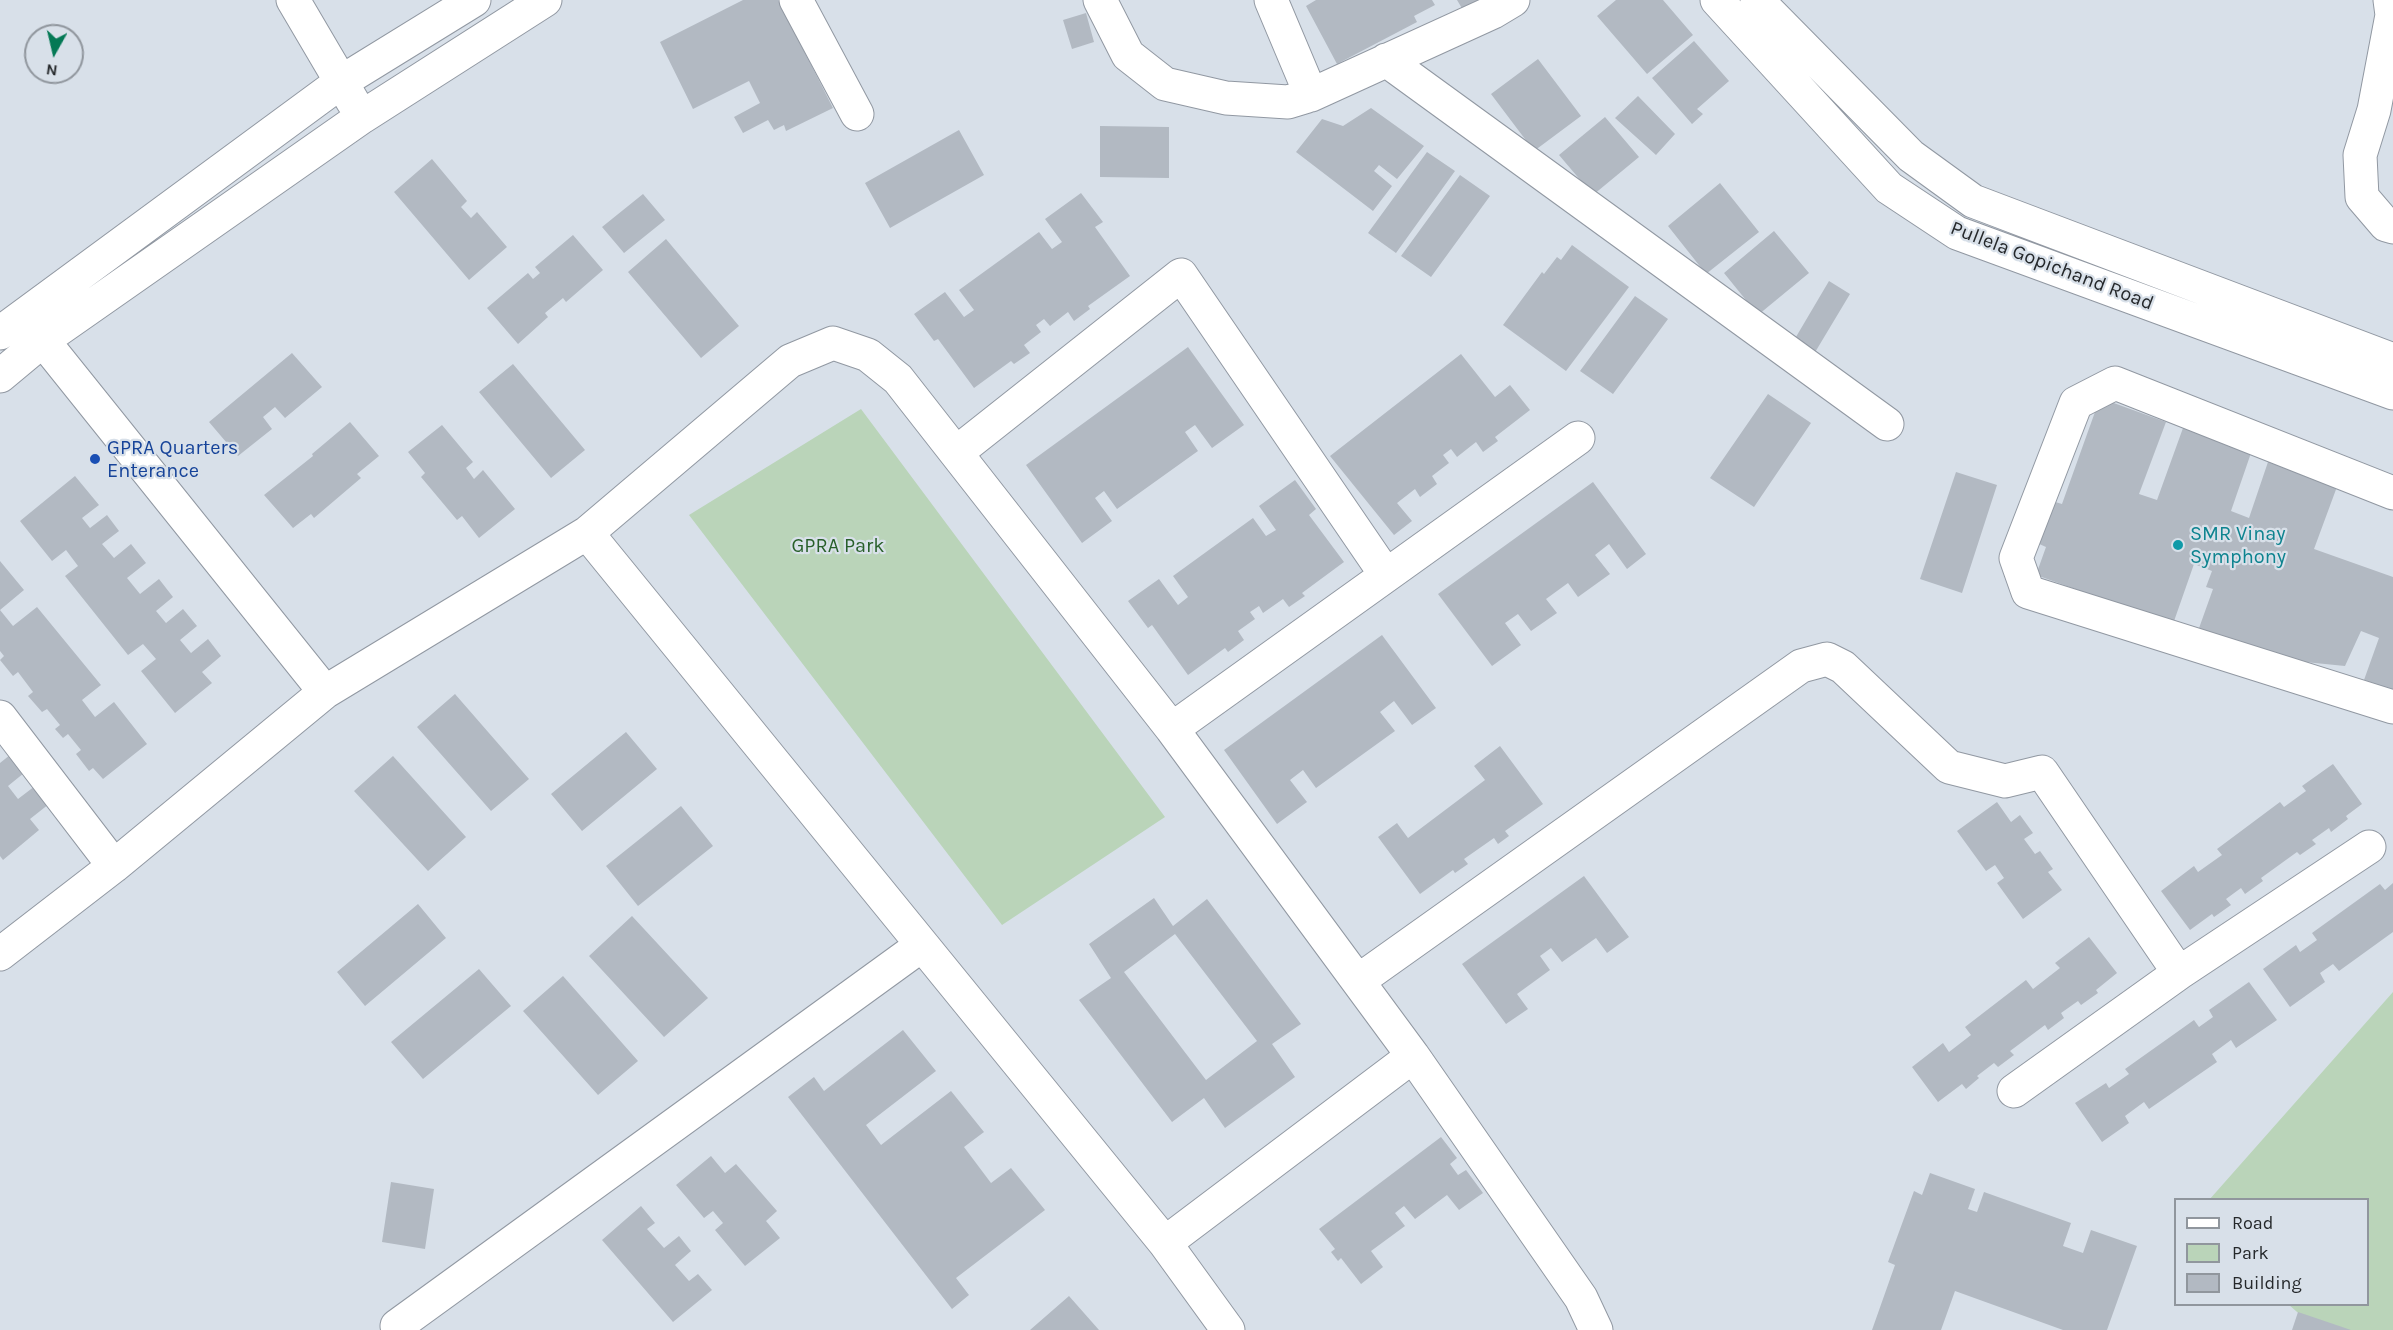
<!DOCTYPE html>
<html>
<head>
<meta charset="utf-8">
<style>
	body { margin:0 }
	#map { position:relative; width:2393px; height:1330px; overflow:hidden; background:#d8e0e9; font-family:Karla,sans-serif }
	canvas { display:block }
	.legend { position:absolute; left:2174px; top:1198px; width:195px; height:108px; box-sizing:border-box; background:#d8e0e9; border:2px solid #90969d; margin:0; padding:8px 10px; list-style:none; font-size:18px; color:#25282b }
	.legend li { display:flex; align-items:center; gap:12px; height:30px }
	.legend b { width:30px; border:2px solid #90969d }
	.north { position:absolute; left:24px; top:24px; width:60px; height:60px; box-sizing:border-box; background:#d8e0e9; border:2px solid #90969d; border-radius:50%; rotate:188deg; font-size:16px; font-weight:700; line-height:24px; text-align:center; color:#25282b }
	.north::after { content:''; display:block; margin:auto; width:21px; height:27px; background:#047955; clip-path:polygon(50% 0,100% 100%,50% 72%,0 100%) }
</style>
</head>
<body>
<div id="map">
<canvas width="2393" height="1330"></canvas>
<ul class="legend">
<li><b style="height:8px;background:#fff"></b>Road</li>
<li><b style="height:16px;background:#bad4b9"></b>Park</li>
<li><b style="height:16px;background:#b2b9c2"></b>Building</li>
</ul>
<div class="north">N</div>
</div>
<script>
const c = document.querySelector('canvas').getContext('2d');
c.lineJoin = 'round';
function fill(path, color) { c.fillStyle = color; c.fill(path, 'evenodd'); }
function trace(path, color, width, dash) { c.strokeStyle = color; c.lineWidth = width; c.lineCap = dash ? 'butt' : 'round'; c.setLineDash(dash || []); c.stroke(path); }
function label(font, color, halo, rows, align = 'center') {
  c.font = font + ' Karla,sans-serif'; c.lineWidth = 4.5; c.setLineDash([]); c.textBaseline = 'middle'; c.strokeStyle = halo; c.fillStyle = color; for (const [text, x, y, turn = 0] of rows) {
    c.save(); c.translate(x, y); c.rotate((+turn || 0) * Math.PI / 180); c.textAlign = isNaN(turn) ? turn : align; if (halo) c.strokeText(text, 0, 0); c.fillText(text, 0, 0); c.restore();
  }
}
fill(new Path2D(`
	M 861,409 L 1165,817 L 1002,925 L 689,515 Z
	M 2393,992 L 2393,1330 L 2318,1330 L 2289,1305 L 2368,1304 L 2368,1200 L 2209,1200 Z`), '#bad4b9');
fill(new Path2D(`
	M 743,0 L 778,0 L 833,108 L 786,131 L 784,125 L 774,130 L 768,120 L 743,133 L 734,117 L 760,103 L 749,81 L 693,109 L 660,42 Z
	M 1316,0 L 1432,0 L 1435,5 L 1414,16 L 1417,22 L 1337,64 L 1306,6 Z
	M 1457,0 L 1481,0 L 1463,10 Z
	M 1616,0 L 1663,0 L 1693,35 L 1647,74 L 1597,16 Z
	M 1086,13 L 1094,42 L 1072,49 L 1063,20 Z
	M 1694,41 L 1729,81 L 1697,109 L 1703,114 L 1692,124 L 1652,78 Z
	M 1538,59 L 1581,116 L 1534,151 L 1491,94 Z
	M 1638,96 L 1675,134 L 1656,155 L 1615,118 Z
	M 1371,108 L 1424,146 L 1397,179 L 1379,165 L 1374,171 L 1392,186 L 1373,211 L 1296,152 L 1322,119 L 1343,126 Z
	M 1605,117 L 1639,157 L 1593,195 L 1559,155 Z
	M 1100,126 L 1169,127 L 1169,178 L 1100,177 Z
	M 959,130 L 984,175 L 890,228 L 865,183 Z
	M 1427,152 L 1455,171 L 1396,253 L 1368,233 Z
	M 432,159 L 467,201 L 461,207 L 471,218 L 477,212 L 507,247 L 469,280 L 394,192 Z
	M 1460,175 L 1490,196 L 1431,277 L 1401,256 Z
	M 1720,183 L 1759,232 L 1706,274 L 1668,226 Z
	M 1081,193 L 1103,222 L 1095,227 L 1130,276 L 1088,306 L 1090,309 L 1074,321 L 1068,312 L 1050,326 L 1044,319 L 1036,325 L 1041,332 L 1024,345 L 1030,353 L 1014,364 L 1011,361 L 974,388 L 938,339 L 934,341 L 914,314 L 945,292 L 964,317 L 974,310 L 959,290 L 1039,232 L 1052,249 L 1062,242 L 1045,219 Z
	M 643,194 L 665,220 L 624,253 L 602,227 Z
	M 1774,231 L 1809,273 L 1758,315 L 1724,273 Z
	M 573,235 L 603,270 L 566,302 L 563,298 L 545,313 L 548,317 L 518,344 L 487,308 L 528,273 L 533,279 L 540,273 L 535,267 Z
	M 666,239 L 739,326 L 701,358 L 628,272 Z
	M 1572,245 L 1629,287 L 1566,371 L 1503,325 L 1542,272 L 1544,274 L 1557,257 L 1561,260 Z
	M 1829,281 L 1850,294 L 1814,354 L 1793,342 Z
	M 1635,296 L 1668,319 L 1613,394 L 1580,371 Z
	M 1188,347 L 1244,425 L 1212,448 L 1195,425 L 1185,432 L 1198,451 L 1117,509 L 1104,491 L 1095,498 L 1112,521 L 1082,543 L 1026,465 Z
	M 292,353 L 322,387 L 285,418 L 275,407 L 263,417 L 272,429 L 238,456 L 209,422 Z
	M 1461,354 L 1495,397 L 1510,385 L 1530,410 L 1495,437 L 1498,441 L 1483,452 L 1476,442 L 1457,457 L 1451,449 L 1443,455 L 1449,463 L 1432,476 L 1437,484 L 1420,497 L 1415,489 L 1397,503 L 1412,521 L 1394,535 L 1330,456 Z
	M 513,364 L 585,450 L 551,478 L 479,392 Z
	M 1768,394 L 1811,423 L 1754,507 L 1710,478 Z
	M 2100,398 L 2166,422 L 2139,494 L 2157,500 L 2183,428 L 2251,453 L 2231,511 L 2249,518 L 2269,459 L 2338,484 L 2314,549 L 2393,577 L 2393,690 L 2364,680 L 2379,638 L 2361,631 L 2345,666 L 2275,659 L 2198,631 L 2213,589 L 2206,587 L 2212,571 L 2194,564 L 2173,624 L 2036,575 L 2046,547 L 2037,543 L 2052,501 L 2062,504 Z
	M 350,422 L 379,456 L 357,474 L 361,478 L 314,518 L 311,514 L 293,528 L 264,495 L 313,456 L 312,454 Z
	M 442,425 L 473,462 L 466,468 L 474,479 L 483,470 L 515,509 L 479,538 L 462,516 L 457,520 L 421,477 L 425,473 L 408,452 Z
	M 1956,472 L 1997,485 L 1962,593 L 1920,579 Z
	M 75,476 L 99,505 L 82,518 L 90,528 L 107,515 L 119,531 L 102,544 L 114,558 L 131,544 L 146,563 L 127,578 L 140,594 L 159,579 L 173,597 L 156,611 L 166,623 L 183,609 L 197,626 L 180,640 L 191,653 L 208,639 L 221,656 L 202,672 L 212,683 L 175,713 L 141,671 L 156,659 L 143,644 L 128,655 L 65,576 L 78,566 L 66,550 L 52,561 L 20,521 Z
	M 1295,480 L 1316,509 L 1309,515 L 1344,562 L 1302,593 L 1305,596 L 1289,607 L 1283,599 L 1263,613 L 1259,606 L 1250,612 L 1255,619 L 1238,631 L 1244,640 L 1228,652 L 1225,648 L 1188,675 L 1152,625 L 1148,628 L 1128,601 L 1159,579 L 1178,605 L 1188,597 L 1173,576 L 1253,518 L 1266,536 L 1276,530 L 1259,506 Z
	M 1593,482 L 1646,554 L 1627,569 L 1609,544 L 1595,555 L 1610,574 L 1578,597 L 1568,583 L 1546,599 L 1557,613 L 1531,631 L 1518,614 L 1505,623 L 1521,645 L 1492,666 L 1438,594 Z
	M 0,561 L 24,590 L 0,610 Z
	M 37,607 L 101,685 L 82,700 L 95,717 L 114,702 L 147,744 L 103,779 L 93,768 L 89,771 L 76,754 L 81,750 L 68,734 L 63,738 L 55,729 L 60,725 L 47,709 L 42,712 L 28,696 L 33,692 L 18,672 L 13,676 L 0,660 L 4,656 L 0,651 L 0,610 L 13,626 Z
	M 1382,635 L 1436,708 L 1412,725 L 1394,701 L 1380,712 L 1395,731 L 1316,788 L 1303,770 L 1290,780 L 1307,802 L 1277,824 L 1224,750 Z
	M 455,694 L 529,779 L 491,811 L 417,727 Z
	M 626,732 L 657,769 L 582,831 L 551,794 Z
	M 1500,746 L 1543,804 L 1505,831 L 1509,836 L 1498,844 L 1494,838 L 1464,859 L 1468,864 L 1455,873 L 1453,870 L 1420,894 L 1378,837 L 1397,823 L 1408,838 L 1485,780 L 1474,766 Z
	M 10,755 L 24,773 L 8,786 L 18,799 L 35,786 L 49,804 L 30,819 L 39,830 L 3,860 L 0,856 L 0,763 Z
	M 393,756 L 466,837 L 428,871 L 354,791 Z
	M 2333,764 L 2362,804 L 2346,816 L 2348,819 L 2331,832 L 2329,828 L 2312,840 L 2316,844 L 2300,855 L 2297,852 L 2261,878 L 2263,881 L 2245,894 L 2241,888 L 2226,899 L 2231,905 L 2214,917 L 2212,914 L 2190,930 L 2161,891 L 2194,866 L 2198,872 L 2222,855 L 2217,849 L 2280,802 L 2284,807 L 2306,791 L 2302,786 Z
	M 1997,802 L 2011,822 L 2020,815 L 2033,833 L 2024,839 L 2035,854 L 2040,851 L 2053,869 L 2048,872 L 2062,890 L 2023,919 L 1997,883 L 2004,878 L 1995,865 L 1986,871 L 1957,831 Z
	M 681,806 L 713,846 L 638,906 L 606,866 Z
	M 1584,876 L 1629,937 L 1607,953 L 1596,938 L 1562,962 L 1551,948 L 1540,956 L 1550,970 L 1517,994 L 1528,1009 L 1506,1024 L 1462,964 Z
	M 2393,883 L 2393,932 L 2339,971 L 2333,964 L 2320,973 L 2325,982 L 2290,1007 L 2263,969 L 2296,945 L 2300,952 L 2317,940 L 2312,933 L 2380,884 L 2385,890 Z
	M 1154,898 L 1173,926 L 1207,899 L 1301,1024 L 1272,1044 L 1295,1077 L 1225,1128 L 1204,1098 L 1172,1122 L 1079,1000 L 1111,978 L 1089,944 ZM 1175,934 L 1257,1041 L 1206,1080 L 1124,972 Z
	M 418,904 L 446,938 L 365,1006 L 337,972 Z
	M 632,916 L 708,998 L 664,1037 L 589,956 Z
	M 2089,937 L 2117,973 L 2096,990 L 2098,993 L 2081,1005 L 2078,1001 L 2061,1013 L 2064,1018 L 2048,1030 L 2045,1025 L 2010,1051 L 2014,1055 L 1998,1067 L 1994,1063 L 1977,1076 L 1979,1078 L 1966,1089 L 1962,1084 L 1938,1102 L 1912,1067 L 1943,1043 L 1949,1052 L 1971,1035 L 1965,1027 L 2026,980 L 2033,989 L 2060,968 L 2055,963 Z
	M 479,969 L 511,1006 L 423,1079 L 391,1042 Z
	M 563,976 L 638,1061 L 598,1095 L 523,1011 Z
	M 2249,982 L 2277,1020 L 2236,1048 L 2231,1040 L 2212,1054 L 2217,1062 L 2149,1109 L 2144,1102 L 2125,1116 L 2129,1123 L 2102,1142 L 2075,1103 L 2106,1083 L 2109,1088 L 2129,1074 L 2125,1069 L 2194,1020 L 2199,1027 L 2213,1017 L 2209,1010 Z
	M 903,1030 L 936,1071 L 866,1125 L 881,1145 L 951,1091 L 984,1132 L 964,1147 L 991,1183 L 1011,1168 L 1045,1210 L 956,1278 L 969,1295 L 952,1309 L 788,1097 L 814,1077 L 824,1091 Z
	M 1441,1137 L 1457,1158 L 1450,1164 L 1458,1175 L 1466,1170 L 1483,1193 L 1459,1210 L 1447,1195 L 1415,1219 L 1404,1206 L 1395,1213 L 1405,1226 L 1371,1251 L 1383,1267 L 1361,1284 L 1341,1258 L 1338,1261 L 1331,1252 L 1335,1249 L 1319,1229 Z
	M 711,1156 L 725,1173 L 736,1164 L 777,1211 L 766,1221 L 780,1238 L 745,1266 L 715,1230 L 723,1223 L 713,1211 L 704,1218 L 676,1185 Z
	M 1930,1173 L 1975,1189 L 1968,1209 L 1977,1212 L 1984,1192 L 2071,1223 L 2063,1246 L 2083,1253 L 2091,1230 L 2137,1246 L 2107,1330 L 2063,1330 L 1955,1291 L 1941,1330 L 1872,1330 L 1895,1265 L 1888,1262 L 1914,1191 L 1922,1195 Z
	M 391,1182 L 434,1189 L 425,1249 L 382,1242 Z
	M 641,1206 L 655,1223 L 647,1229 L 664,1248 L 679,1236 L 691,1251 L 675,1265 L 689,1281 L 698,1274 L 712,1290 L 673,1322 L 602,1240 Z
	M 1069,1296 L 1099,1330 L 1030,1330 Z
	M 2298,1312 L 2351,1330 L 2292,1330 Z`), '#b2b9c2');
const minor = new Path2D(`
	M 293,0 L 353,102
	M 796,0 L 857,114
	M 1100,0 L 1128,55 L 1165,84 L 1226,98 L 1288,102 L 1311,95 L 1493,12 L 1513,0
	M 1271,0 L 1311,95
	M 1717,0 L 1889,188 L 1957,233 L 2393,393
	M 1757,0 L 1911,156 L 1973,201 L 2393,360
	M 2390,0 L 2392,15 L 2374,110 L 2360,155 L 2362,197 L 2386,225 L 2393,227
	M 1386,60 L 1887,424
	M 29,323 L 325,692
	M 0,333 L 341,82 L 474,0
	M 0,376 L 42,341 L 362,117 L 545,0
	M 956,453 L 1181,275 L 1386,575
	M 2393,493 L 2115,383 L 2076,403 L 2016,558 L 2028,592 L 2393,707
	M 587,533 L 1165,1243 L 1228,1330
	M 0,717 L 114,866
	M 1172,729 L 1578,438
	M 0,954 L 114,866 L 325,692 L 587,533 L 790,361 L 833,343 L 868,355 L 898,379 L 1172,729 L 1413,1056 L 1165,1243
	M 1358,981 L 1801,666 L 1827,659 L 1843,667 L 1949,767 L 2005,781 L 2042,772 L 2179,973
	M 1413,1056 L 1581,1298 L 1596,1330
	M 2014,1091 L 2179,973 L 2369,847
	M 397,1326 L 922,945`);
trace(minor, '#9198a2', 35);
trace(minor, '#fff', 33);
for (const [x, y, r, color] of [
	[95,459,6,"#1a4fb4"],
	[2178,545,6,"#0f9aa8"]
]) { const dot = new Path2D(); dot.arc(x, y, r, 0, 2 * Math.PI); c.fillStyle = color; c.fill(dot); trace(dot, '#d8e0e9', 2); }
label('20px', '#25282b', '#d8e0e9', [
	["Pullela Gopichand Road",2052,266,21]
]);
label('20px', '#164399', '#d8e0e9', [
	["GPRA Quarters",107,448],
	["Enterance",107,471]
], 'left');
label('20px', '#0d838f', '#d8e0e9', [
	["SMR Vinay",2190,534],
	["Symphony",2190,557]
], 'left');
label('20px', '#285f2a', '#d8e0e9', [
	["GPRA Park",838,546]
]);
</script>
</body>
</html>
